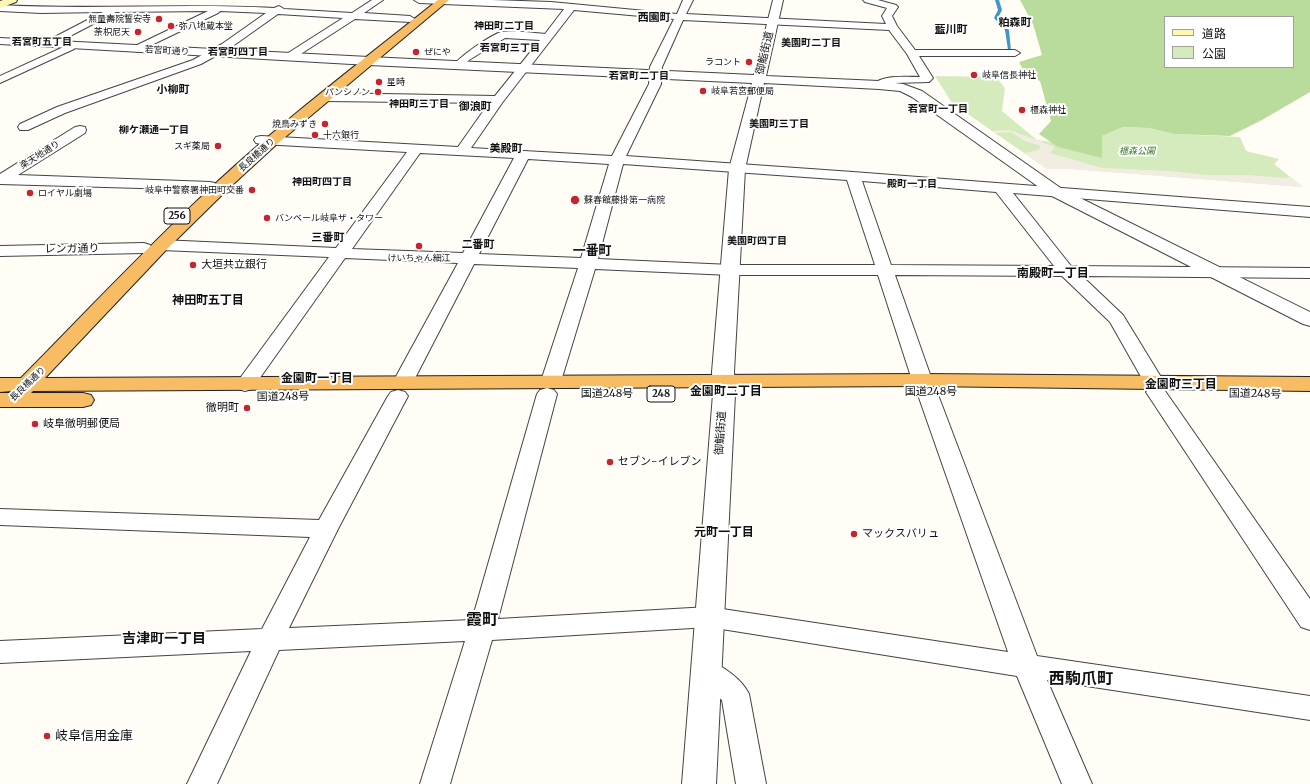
<!DOCTYPE html>
<html>
<head>
<meta charset="utf-8">
<style>
	body { margin:0 }
	#map { position:relative; width:1310px; height:784px; overflow:hidden; background:#fffdf5; font-family:Merriweather,"Noto Sans JP",serif }
	canvas { display:block }
	.legend { position:absolute; left:1164px; top:16px; width:130px; height:52px; box-sizing:border-box; background:#fff; border:1px solid #a0a0a0; margin:0; padding:5px 7px; list-style:none; font-size:12px; color:#111 }
	.legend li { display:flex; align-items:center; gap:8px; height:20px }
	.legend b { width:20px; border:1px solid #a0a0a0 }
</style>
</head>
<body>
<div id="map">
<canvas width="1310" height="784"></canvas>
<ul class="legend">
<li><b style="height:5px;background:#fff6b0"></b>道路</li>
<li><b style="height:11px;background:#d5ebbd"></b>公園</li>
</ul>
</div>
<script>
const c = document.querySelector('canvas').getContext('2d');
c.lineJoin = 'round';
function fill(path, color) { c.fillStyle = color; c.fill(path, 'evenodd'); }
function trace(path, color, width, dash) { c.strokeStyle = color; c.lineWidth = width; c.lineCap = dash ? 'butt' : 'round'; c.setLineDash(dash || []); c.stroke(path); }
function label(font, color, halo, rows, align = 'center') {
  c.font = font + ' Merriweather,"Noto Sans JP",serif'; c.lineWidth = 4; c.setLineDash([]); c.textBaseline = 'middle'; c.strokeStyle = halo; c.fillStyle = color; for (const [text, x, y, turn = 0] of rows) {
    c.save(); c.translate(x, y); c.rotate((+turn || 0) * Math.PI / 180); c.textAlign = isNaN(turn) ? turn : align; if (halo) c.strokeText(text, 0, 0); c.fillText(text, 0, 0); c.restore();
  }
}
fill(new Path2D(`
	M 935,76 L 996,77 L 1005,88 L 1002,111 L 1037,140 L 1091,147 L 1102,136 L 1123,127 L 1149,128 L 1174,134 L 1240,137 L 1246,151 L 1279,159 L 1274,164 L 1303,187 L 1072,169 L 1047,169 L 952,103 Z`), '#d5ebbd');
fill(new Path2D(`
	M 1020,0 L 1310,0 L 1310,92 L 1262,120 L 1230,136 L 1174,134 L 1149,128 L 1123,127 L 1102,136 L 1102,158 L 1058,147 L 1039,134 L 1051,121 L 1040,81 L 1026,75 L 1019,62 L 1042,55 L 1033,24 ZM 1165,17 L 1293,17 L 1293,67 L 1165,67 Z`), '#b9dc9c');
fill(new Path2D(`
	M 1006,130 L 1012,131 L 1055,147 L 1050,153 L 1102,168 L 1169,171 L 1208,175 L 1249,175 L 1282,178 L 1290,177 L 1303,187 L 1072,169 L 1047,169 L 1024,153 L 1038,150 L 1041,146 L 1025,141 L 1011,132 L 996,133 L 993,131 Z`), '#f1ede2');
fill(new Path2D(`
	M 995,0 L 999,0 L 1002,10 L 998,18 L 1009,30 L 1011,51 L 1008,50 L 1005,30 L 994,18 L 998,10 Z`), '#3f96cf');
const minor = new Path2D(`
	M 372,0 L 383,0 L 364,13 L 410,16 L 415,19 L 410,22 L 355,19 L 293,59 L 285,59 L 284,57 L 285,55 L 343,18 L 278,14 L 230,48 L 201,64 L 65,113 L 28,130 L 20,130 L 18,127 L 20,124 L 57,107 L 193,60 L 222,44 L 266,13 L 220,11 L 218,13 L 137,52 L 132,49 L 133,47 L 208,11 L 116,12 L 49,47 L 45,46 L 44,44 L 45,42 L 103,12 L 41,13 L 0,11 L 0,5 C 91,10 183,3 274,8 L 279,6 L 284,9 L 352,13 Z
	M 414,0 L 492,0 L 551,2 L 677,14 L 683,0 L 693,0 L 686,14 L 886,24 L 882,16 L 887,8 L 865,2 L 863,0 L 878,0 L 896,5 L 898,7 L 892,16 L 897,26 L 915,50 L 1015,50 L 1020,53 L 1015,56 L 919,56 L 933,78 L 929,82 L 894,83 L 879,88 L 875,87 L 873,85 C 882,74 908,77 920,77 L 907,54 L 889,30 L 683,20 L 662,67 L 661,84 L 626,156 L 853,172 L 1310,207 L 1310,217 L 1013,193 L 1071,266 L 1310,268 L 1310,278 L 1082,276 L 1123,315 L 1164,382 L 1159,387 L 1163,388 L 1310,599 L 1310,630 L 1301,627 L 1146,392 L 1151,387 L 1147,386 L 1144,382 L 1110,322 L 1062,276 L 895,275 L 932,380 L 929,384 L 922,386 L 915,384 L 912,380 L 878,275 L 731,275 L 595,269 L 561,381 L 558,385 L 551,387 L 544,385 L 541,381 L 578,268 L 474,264 L 413,382 L 410,386 L 403,388 L 396,386 L 393,382 L 458,263 L 345,258 L 252,389 L 245,391 L 238,389 L 235,385 L 238,381 L 329,257 L 161,250 L 155,248 L 153,245 L 155,242 L 161,240 L 336,248 L 407,152 L 261,144 L 256,143 L 254,140 L 256,137 L 261,136 L 458,147 L 489,103 L 326,101 L 322,100 L 320,97 L 322,94 L 326,93 L 495,96 L 540,40 L 505,38 L 469,60 L 463,67 L 455,67 L 454,65 C 460,56 491,35 501,32 C 513,30 532,33 545,34 L 564,9 L 419,3 ZM 574,10 L 674,19 L 650,67 L 649,84 L 612,156 L 471,148 L 502,103 ZM 420,153 L 514,158 L 463,253 L 352,249 ZM 528,159 L 609,164 L 581,258 L 479,254 ZM 623,164 L 847,180 L 875,265 L 731,265 L 598,259 ZM 862,181 L 996,192 L 1054,266 L 891,265 Z
	M 70,44 L 74,45 L 75,47 L 74,49 L 0,83 L 0,76 Z
	M 80,126 L 85,127 L 86,130 L 85,133 L 18,175 L 210,182 L 215,183 L 217,186 L 215,189 L 210,190 L 0,184 L 0,174 L 75,127 Z
	M 144,243 L 150,245 L 152,248 L 150,251 L 144,253 L 0,256 L 0,246 Z
	M 927,386 L 934,388 L 937,392 L 1037,656 L 1310,696 L 1310,720 L 1047,680 L 1092,784 L 1062,784 L 1017,676 L 709,627 L 492,640 L 450,784 L 420,784 L 465,641 L 279,650 L 217,784 L 187,784 L 251,651 L 0,663 L 0,641 L 262,629 L 310,537 L 0,525 L 0,509 L 319,520 L 388,396 L 391,392 L 398,390 L 405,392 L 408,396 L 338,529 L 289,628 L 472,620 L 537,394 L 540,390 L 547,388 L 554,390 L 557,394 L 498,619 L 709,607 L 1008,652 L 917,392 L 920,388 Z
	M 706,660 C 722,665 742,679 749,694 L 766,784 L 736,784 L 722,700 L 696,679 L 692,671 L 696,663 Z`);
const tertiary = new Path2D(`
	M 773,0 L 783,0 L 766,76 L 879,81 L 903,84 L 922,91 L 1062,189 L 1310,312 L 1310,326 L 1303,324 L 1050,195 L 912,97 L 900,91 L 879,89 L 764,83 L 745,169 L 734,372 L 735,394 L 716,784 L 682,784 L 713,394 L 712,372 L 729,169 L 752,83 L 369,65 L 0,44 L 0,38 L 369,57 L 754,75 Z`);
const secondary = new Path2D(`
	M 3,0 L 17,0 L 16,2 L 0,8 L 0,1 Z`);
const trunk = new Path2D(`
	M 438,0 L 449,0 L 277,144 L 228,189 L 167,249 L 45,378 L 922,374 L 1310,377 L 1310,391 L 922,386 L 33,391 L 31,393 L 83,393 L 91,395 L 94,400 L 91,405 L 83,407 L 0,407 L 0,393 L 13,393 L 12,391 L 0,392 L 0,378 L 21,378 C 85,313 148,246 216,183 C 286,118 363,60 438,0 Z`);
trace(minor, '#444', 2);
trace(tertiary, '#444', 2);
trace(secondary, '#333', 2);
trace(trunk, '#222', 2);
fill(minor, '#fff');
fill(tertiary, '#fff');
fill(secondary, '#fff6b0');
fill(trunk, '#f7bc64');
for (const [x, y, r, color] of [
	[159,19,4,"#c4262e"],
	[171,26,4,"#c4262e"],
	[138,32,4,"#c4262e"],
	[416,52,4,"#c4262e"],
	[749,62,4,"#c4262e"],
	[974,75,4,"#c4262e"],
	[379,82,4,"#c4262e"],
	[703,91,4,"#c4262e"],
	[378,92,4,"#c4262e"],
	[1022,110,4,"#c4262e"],
	[325,124,4,"#c4262e"],
	[315,135,4,"#c4262e"],
	[218,146,4,"#c4262e"],
	[252,190,4,"#c4262e"],
	[30,193,4,"#c4262e"],
	[575,200,5,"#c4262e"],
	[267,218,4,"#c4262e"],
	[419,246,4,"#c4262e"],
	[193,265,4,"#c4262e"],
	[247,408,4,"#c4262e"],
	[35,424,4,"#c4262e"],
	[610,462,4,"#c4262e"],
	[854,534,4,"#c4262e"],
	[47,736,4,"#c4262e"]
]) { const dot = new Path2D(); dot.arc(x, y, r, 0, 2 * Math.PI); c.fillStyle = color; c.fill(dot); trace(dot, '#fff', 1.5); }
label('9px', '#111', '#fff', [
	["無量壽院誓安寺",151,19,"right"],
	["弥八地蔵本堂",179,26],
	["荼枳尼天",130,32,"right"],
	["ぜにや",424,52],
	["ラコント",741,62,"right"],
	["岐阜信長神社",982,75],
	["星時",387,82],
	["岐阜若宮郵便局",711,91],
	["パンシノン",370,92,"right"],
	["橿森神社",1030,110],
	["焼鳥みずき",317,124,"right"],
	["十六銀行",323,135],
	["スギ薬局",210,146,"right"],
	["岐阜中警察署神田町交番",244,190,"right"],
	["ロイヤル劇場",38,193],
	["蘇春館藤掛第一病院",584,200],
	["バンベール岐阜ザ・タワー",275,218],
	["けいちゃん細江",419,258,"center"]
], 'left');
label('9px', '#111', '#fff', [
	["若宮町通り",167,51,3],
	["楽天地通り",40,155,-32],
	["長良橋通り",257,155,-42],
	["長良橋通り",28,384,-44]
]);
label('italic 9px', '#2f6b1f', '#fff', [
	["橿森公園",1137,151]
]);
label('bold 10px', '#111', '#fff', [
	["神田町二丁目",504,26],
	["若宮町五丁目",42,42],
	["美園町二丁目",811,43],
	["若宮町三丁目",510,48],
	["若宮町四丁目",238,52],
	["若宮町二丁目",639,76],
	["神田町三丁目",419,104],
	["若宮町一丁目",938,109],
	["美園町三丁目",779,124],
	["柳ケ瀬通一丁目",154,130],
	["神田町四丁目",322,182],
	["殿町一丁目",912,184],
	["美園町四丁目",757,241]
]);
for (const [x, y, w] of [
	[177,216,26],
	[661,394,28]
]) { const box = new Path2D(); box.roundRect(x - w / 2, y - 8, w, 16, 3); c.fillStyle = '#fff'; c.fill(box); trace(box, '#111', 1); }
label('bold 10px', '#111', null, [
	["256",177,216],
	["248",661,394]
]);
label('bold 11px', '#111', '#fff', [
	["西園町",654,18],
	["粕森町",1015,23],
	["藍川町",951,30],
	["小柳町",173,90],
	["御浪町",475,107],
	["美殿町",506,149],
	["三番町",328,238],
	["二番町",478,245]
]);
label('11px', '#111', '#fff', [
	["御鮨街道",765,53,-77],
	["レンガ通り",72,249,-1],
	["国道248号",931,392],
	["国道248号",607,394],
	["国道248号",1255,394,1],
	["国道248号",283,397,-1],
	["御鮨街道",721,433,-86]
]);
label('11px', '#111', '#fff', [
	["大垣共立銀行",201,265],
	["徹明町",239,408,"right"],
	["岐阜徹明郵便局",43,424],
	["セブン-イレブン",618,462],
	["マックスバリュ",862,534]
], 'left');
label('bold 12px', '#111', '#fff', [
	["南殿町一丁目",1053,274],
	["神田町五丁目",208,301],
	["金園町一丁目",317,379],
	["金園町三丁目",1181,385],
	["金園町二丁目",726,392],
	["元町一丁目",724,533]
]);
label('bold 13px', '#111', '#fff', [
	["一番町",592,251]
]);
label('13px', '#111', '#fff', [
	["岐阜信用金庫",55,736]
], 'left');
label('bold 14px', '#111', '#fff', [
	["吉津町一丁目",164,639]
]);
label('bold 16px', '#111', '#fff', [
	["霞町",482,620],
	["西駒爪町",1081,679]
]);
</script>
</body>
</html>
